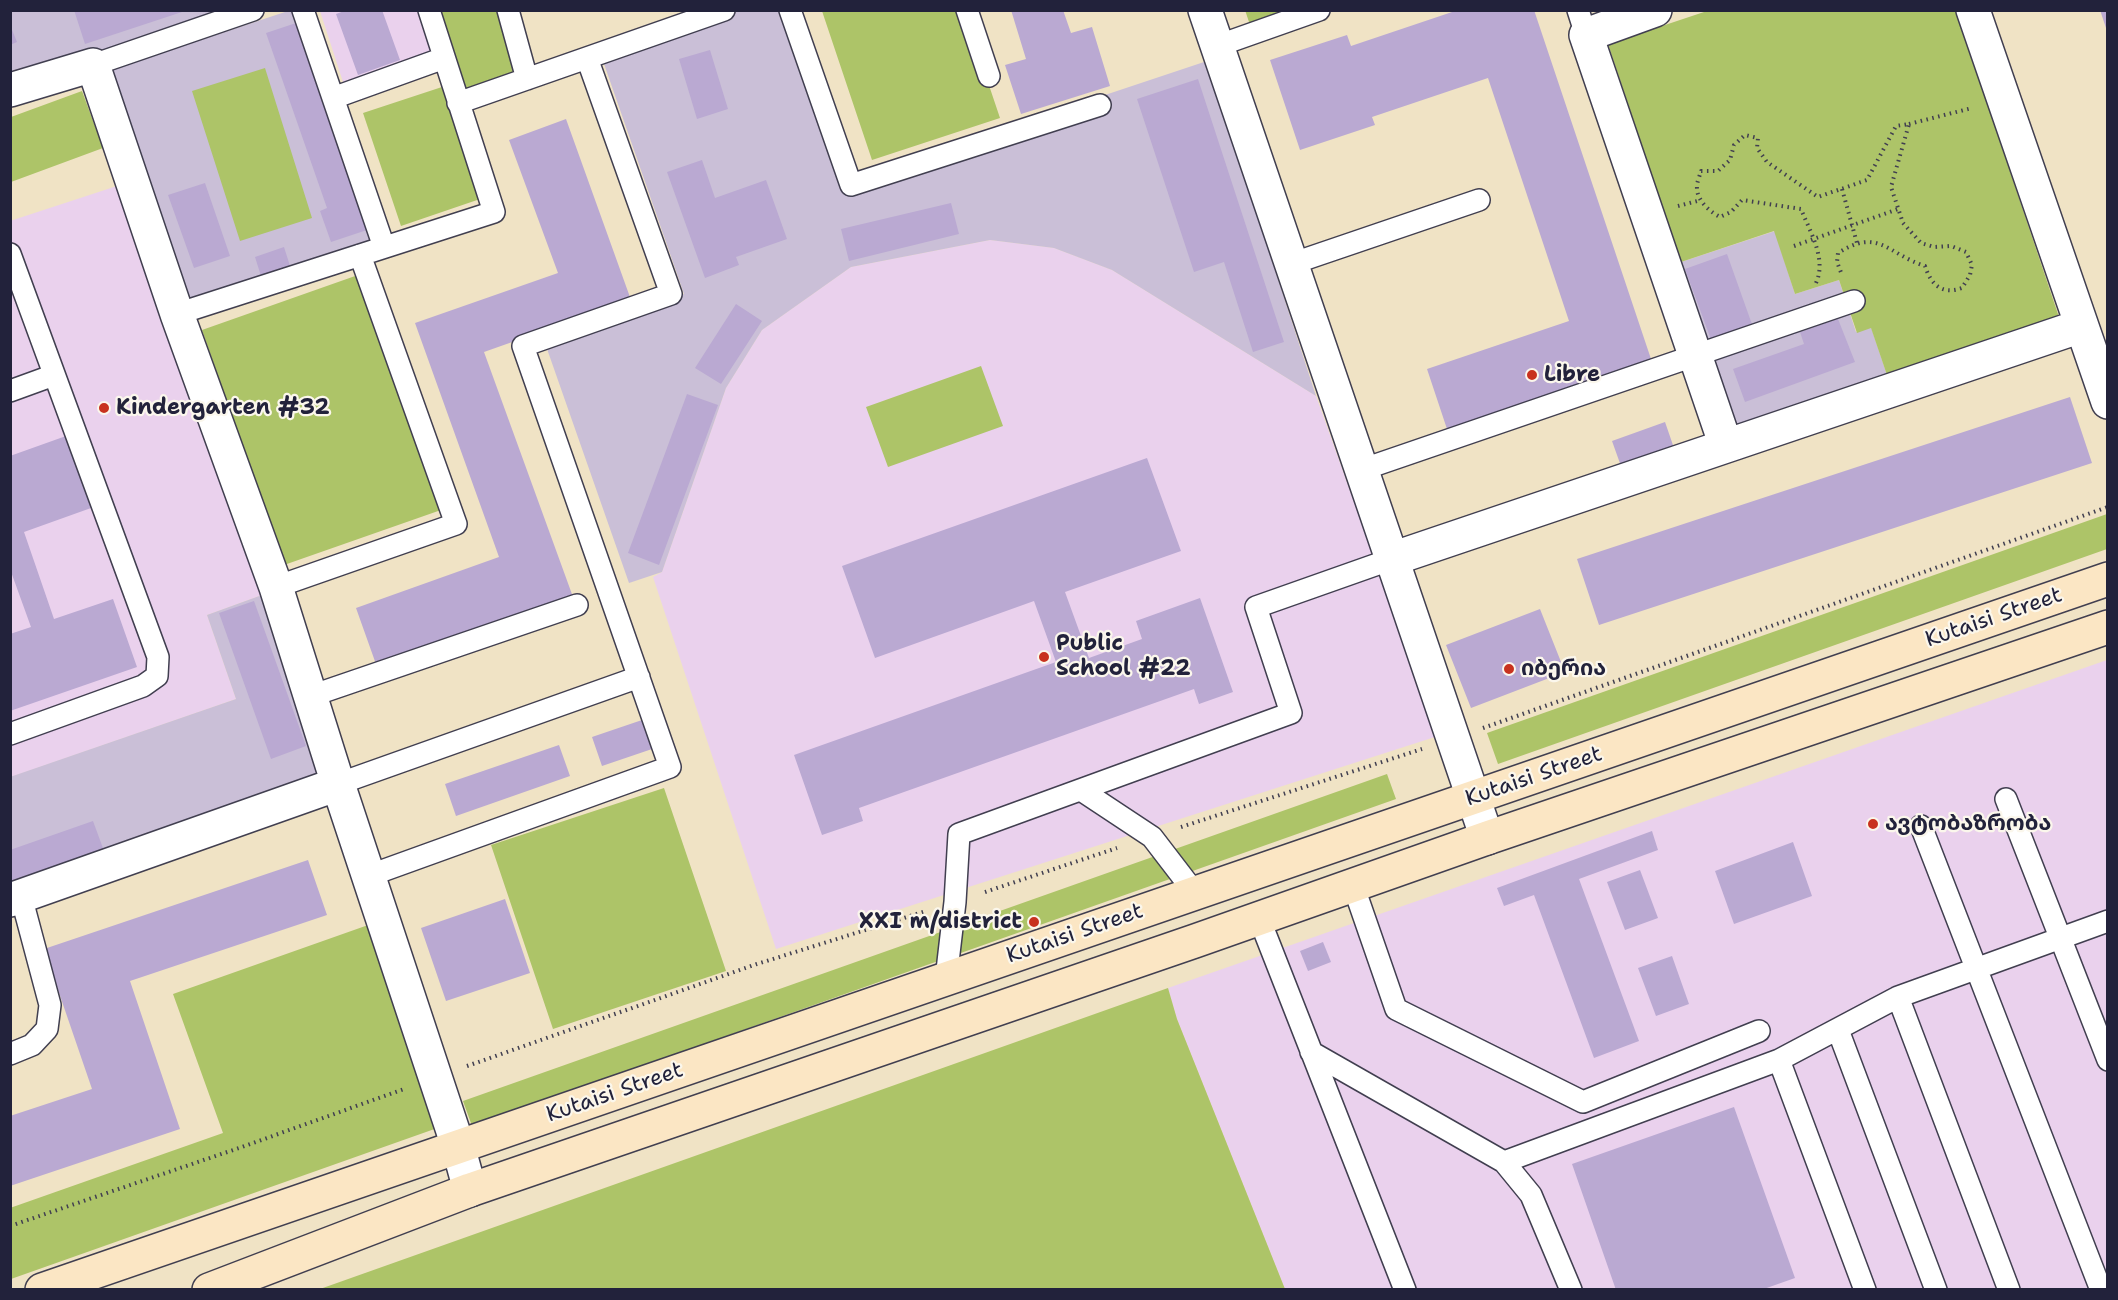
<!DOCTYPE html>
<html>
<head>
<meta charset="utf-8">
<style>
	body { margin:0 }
	#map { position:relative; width:2118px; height:1300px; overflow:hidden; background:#f0e3c5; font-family:"Shantell Sans",sans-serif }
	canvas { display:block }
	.frame { position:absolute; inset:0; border:12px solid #22223b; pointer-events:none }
</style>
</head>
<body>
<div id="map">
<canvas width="2118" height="1300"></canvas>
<div class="frame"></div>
</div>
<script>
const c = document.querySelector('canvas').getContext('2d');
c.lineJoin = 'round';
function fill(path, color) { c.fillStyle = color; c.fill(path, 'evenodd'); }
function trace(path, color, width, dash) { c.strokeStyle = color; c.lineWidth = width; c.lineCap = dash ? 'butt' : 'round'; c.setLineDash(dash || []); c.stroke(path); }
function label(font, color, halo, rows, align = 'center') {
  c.font = font + ' "Shantell Sans","Noto Sans Georgian",sans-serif'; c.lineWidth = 4.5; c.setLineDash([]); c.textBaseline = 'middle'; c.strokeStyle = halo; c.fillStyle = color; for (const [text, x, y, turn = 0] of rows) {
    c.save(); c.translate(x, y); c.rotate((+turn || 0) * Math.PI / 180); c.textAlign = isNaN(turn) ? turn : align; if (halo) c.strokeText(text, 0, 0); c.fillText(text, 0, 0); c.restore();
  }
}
fill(new Path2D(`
	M 320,11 L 420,11 L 435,56 L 344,85 Z
	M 120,185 L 262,595 L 207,615 L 236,699 L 11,777 L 10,221 Z
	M 990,240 L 1054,248 L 1112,270 L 1316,396 L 1438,736 L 776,949 L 653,577 L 662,572 L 726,388 L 762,330 L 851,267 Z
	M 2107,660 L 2107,1289 L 1285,1289 L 1177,1019 L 1168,988 Z`), '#ead1ed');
fill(new Path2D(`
	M 11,10 L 228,11 L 11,83 Z
	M 288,11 L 299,11 L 378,244 L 184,308 L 104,72 Z
	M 737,11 L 795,11 L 853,179 L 1207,61 L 1316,396 L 1112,270 L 1054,248 L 990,240 L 851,267 L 762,330 L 726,388 L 662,572 L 629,583 L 546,346 L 684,294 L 602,58 Z
	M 1775,231 L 1795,294 L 1839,280 L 1856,332 L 1871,327 L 1889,381 L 1738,431 L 1681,262 Z
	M 262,595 L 329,785 L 11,896 L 10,777 L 236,699 L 207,615 Z`), '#cabfd7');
fill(new Path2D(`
	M 1245,10 L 1292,11 L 1250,25 Z
	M 433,11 L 502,11 L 523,68 L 462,90 Z
	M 822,11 L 964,11 L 1000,118 L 872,160 Z
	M 1707,11 L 1956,11 L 2061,323 L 1889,381 L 1871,328 L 1857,333 L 1839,280 L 1795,294 L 1774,231 L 1681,262 L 1608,44 Z
	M 265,68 L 312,218 L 240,241 L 192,91 Z
	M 445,86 L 483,198 L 401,226 L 363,113 Z
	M 82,91 L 103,148 L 11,182 L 11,117 Z
	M 358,275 L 441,510 L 284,565 L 202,330 Z
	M 981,366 L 1003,426 L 888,467 L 866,407 Z
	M 2107,514 L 2107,549 L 1498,764 L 1487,733 Z
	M 1387,774 L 1396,799 L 472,1126 L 463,1101 Z
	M 664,788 L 726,971 L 553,1029 L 491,845 Z
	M 371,924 L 443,1126 L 11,1279 L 10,1208 L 223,1133 L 173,994 Z
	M 1168,988 L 1177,1019 L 1285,1289 L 320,1289 Z`), '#adc468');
fill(new Path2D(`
	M 74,10 L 185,10 L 185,11 L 85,44 Z
	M 347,10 L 382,10 L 400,60 L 358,75 L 336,14 Z
	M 1011,10 L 1063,10 L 1071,33 L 1092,27 L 1110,86 L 1021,114 L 1005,65 L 1026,59 Z
	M 1458,10 L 1534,10 L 1652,362 L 1447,429 L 1427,369 L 1569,321 L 1488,78 L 1372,117 L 1375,125 L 1300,150 L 1270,60 L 1347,35 L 1351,46 Z
	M 2100,10 L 2108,10 L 2108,31 L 2107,31 Z
	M 299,22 L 370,229 L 331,242 L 320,211 L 327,208 L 266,33 Z
	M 10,25 L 17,42 L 10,45 Z
	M 710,50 L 728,109 L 697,119 L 679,59 Z
	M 1198,79 L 1284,342 L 1253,352 L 1224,262 L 1194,272 L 1137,99 Z
	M 566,119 L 631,300 L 484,352 L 573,597 L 377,667 L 356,608 L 499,557 L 415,323 L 558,273 L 509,140 Z
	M 702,160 L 715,198 L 766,180 L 787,239 L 736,257 L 739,265 L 705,278 L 667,172 Z
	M 205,183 L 230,256 L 194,268 L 168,195 Z
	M 951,203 L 959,234 L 849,261 L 841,229 Z
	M 284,247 L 290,266 L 261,276 L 255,257 Z
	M 1727,254 L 1754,330 L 1713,345 L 1685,269 Z
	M 736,304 L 762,321 L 721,384 L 695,368 Z
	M 1838,319 L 1855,362 L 1745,402 L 1733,369 L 1804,344 L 1800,332 Z
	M 687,394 L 718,405 L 659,565 L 628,553 Z
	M 2070,397 L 2092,463 L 1599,625 L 1577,559 Z
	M 1665,422 L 1675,451 L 1622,469 L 1612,441 Z
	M 66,436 L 91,508 L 24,532 L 54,619 L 113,599 L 137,667 L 10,711 L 10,634 L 31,627 L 10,569 L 10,456 Z
	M 1147,458 L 1181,551 L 1065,592 L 1089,658 L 1142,639 L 1136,621 L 1200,598 L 1233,692 L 1199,704 L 1194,689 L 859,808 L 863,821 L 822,835 L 794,755 L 1056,662 L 1034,601 L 875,658 L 842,566 Z
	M 254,601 L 306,746 L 271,759 L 219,613 Z
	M 1540,609 L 1565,672 L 1471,708 L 1446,645 Z
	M 645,719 L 655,748 L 602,766 L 592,737 Z
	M 559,745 L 570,776 L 456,816 L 445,784 Z
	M 93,821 L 104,851 L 10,884 L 10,850 Z
	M 1652,831 L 1658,850 L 1579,879 L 1639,1041 L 1594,1058 L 1534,895 L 1504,906 L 1497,888 Z
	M 1793,842 L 1812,896 L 1734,924 L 1715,871 Z
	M 308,860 L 327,915 L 130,981 L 180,1129 L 10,1186 L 10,1116 L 92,1089 L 44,949 Z
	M 1640,870 L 1658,918 L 1625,930 L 1607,882 Z
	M 505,899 L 530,973 L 446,1001 L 421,928 Z
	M 1323,942 L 1331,962 L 1308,971 L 1300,951 Z
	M 1672,956 L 1689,1004 L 1656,1016 L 1638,968 Z
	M 1734,1107 L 1795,1278 L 1761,1290 L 1616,1290 L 1572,1164 Z`), '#baa9d2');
const lane = new Path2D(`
	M 303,10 L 384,247
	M 508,10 L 527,79
	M 790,10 L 851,185 L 1100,105
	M 967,10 L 989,76
	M 1578,10 L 1586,35
	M 1217,46 L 1319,10
	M 93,65 L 253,10
	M 333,98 L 444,58
	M 458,103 L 724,10
	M 10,254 L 158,657 L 157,676 L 143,686 L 10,734
	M 1291,264 L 1479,200
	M 177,314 L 494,212 L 429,10
	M 10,391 L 54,375
	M 1361,470 L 1854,301
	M 276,587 L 456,524 L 360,255
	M 311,696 L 577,605
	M 338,784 L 639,677
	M 1081,790 L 1152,837 L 1195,893
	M 2006,799 L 2108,1060
	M 1921,826 L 2101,1290
	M 368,876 L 670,767 L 523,346 L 671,294 L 587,58
	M 1353,885 L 1396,1009 L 1583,1102 L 1759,1031
	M 1259,918 L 1405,1290
	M 946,979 L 955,902 L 959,834 L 1291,713 L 1256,607 L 1392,559
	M 1898,997 L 2009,1290
	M 1838,1030 L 1936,1290
	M 1311,1052 L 1504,1162 L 1531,1195 L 1571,1290
	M 10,1054 L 32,1045 L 47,1029 L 50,1005 L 21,896
	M 1779,1060 L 1865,1290
	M 1504,1162 L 1779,1060 L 1898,997 L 2108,921`);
const street = new Path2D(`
	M 1205,10 L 1487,838
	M 1655,10 L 1586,35 L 1726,446
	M 1973,10 L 2108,402
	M 10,90 L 93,65 L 177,314 L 276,587 L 338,784 L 458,1146 L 470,1190
	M 1392,559 L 2081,326
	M 10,900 L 338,784`);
const secondary = new Path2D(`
	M 42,1290 L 2108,579
	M 209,1290 L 470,1190 L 1195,941 L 1487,838 L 2108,627`);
trace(lane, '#413f50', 24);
trace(street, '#413f50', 36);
trace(secondary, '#413f50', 36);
trace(new Path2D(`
	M 1909,124 L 1972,108
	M 1842,189 L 1857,243
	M 1678,206 L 1701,200
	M 1794,246 L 1898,209
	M 1816,283 C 1827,259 1810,232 1801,209 L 1742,200 L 1731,212 L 1720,217 C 1709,211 1696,200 1697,186 C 1697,182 1700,175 1701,171 L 1718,171 L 1730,160 L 1734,145 L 1745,135 L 1758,138 L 1757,148 L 1767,162 L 1818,197 L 1867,180 L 1896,126 L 1909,124 L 1891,187 L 1903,223 L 1921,243 L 1934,247 L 1951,246 L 1966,252 L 1972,265 L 1970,275 L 1962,288 C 1942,295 1931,285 1925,266 C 1887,254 1879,227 1838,253 L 1837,262 L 1842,275
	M 1483,728 L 2108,507
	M 1181,827 L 1422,749
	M 985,892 L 1117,848
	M 467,1066 L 757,964 L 926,911
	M 10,1226 L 239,1148 L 404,1089`), '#413f50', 4, [1.5, 4.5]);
trace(lane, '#fff', 21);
trace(street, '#fff', 33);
trace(secondary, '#fbe6c4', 33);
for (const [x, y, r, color] of [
	[1532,375,6,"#c8321e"],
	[104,408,6,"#c8321e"],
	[1044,657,6,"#c8321e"],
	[1509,669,6,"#c8321e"],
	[1873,824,6,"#c8321e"],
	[1034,922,6,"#c8321e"]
]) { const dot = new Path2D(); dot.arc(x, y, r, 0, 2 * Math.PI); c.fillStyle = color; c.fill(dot); trace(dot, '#fbf7ec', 2); }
label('bold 22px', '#22223b', '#fbf7ec', [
	["Libre",1544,375],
	["Kindergarten #32",116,408],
	["Public",1056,644],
	["School #22",1056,669],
	["იბერია",1521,669],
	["ავტობაზრობა",1885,824],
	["XXI m/district",1022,922,"right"]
], 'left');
label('22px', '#22223b', '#fbf7ec', [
	["Kutaisi Street",1994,618,-19],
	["Kutaisi Street",1534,777,-19],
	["Kutaisi Street",1075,934,-19],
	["Kutaisi Street",615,1093,-19]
]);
</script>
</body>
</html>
